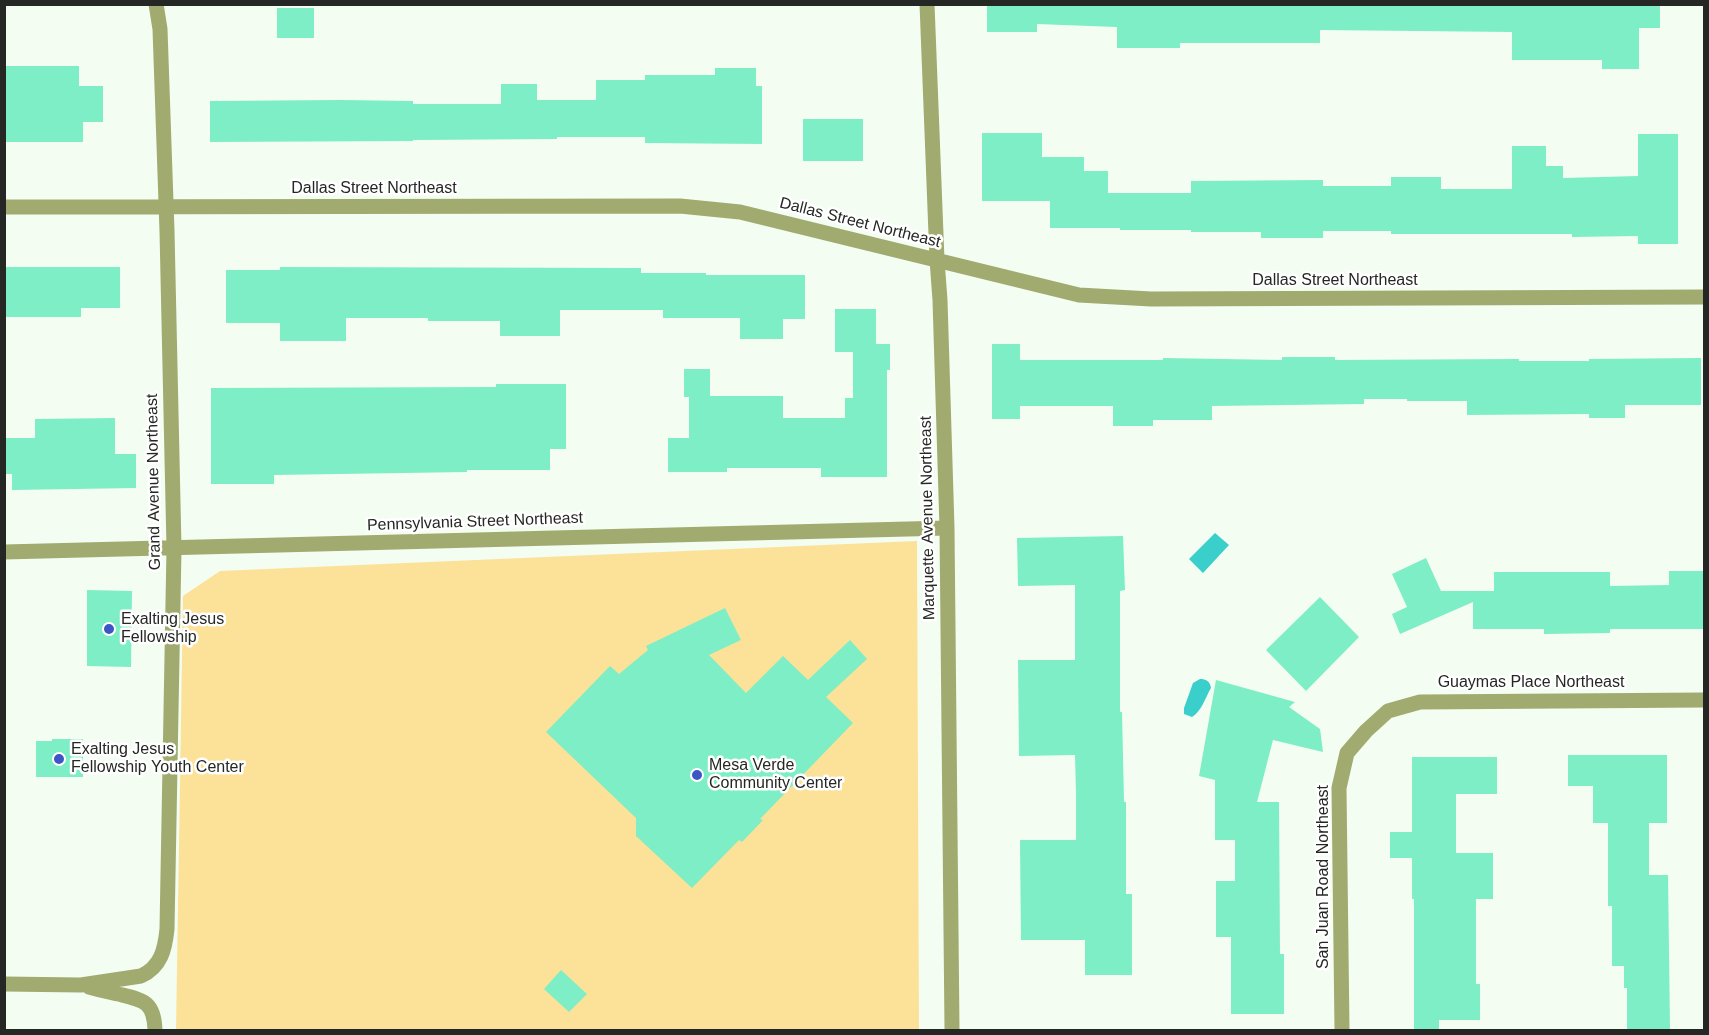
<!DOCTYPE html>
<html>
<head>
<meta charset="utf-8">
<style>
	body { margin:0 }
	#map { position:relative; width:1709px; height:1035px; overflow:hidden; background:#f3fdf2; font-family:Helvetica,sans-serif }
	canvas { display:block }
	.frame { position:absolute; inset:0; border:6px solid #242723; pointer-events:none }
</style>
</head>
<body>
<div id="map">
<canvas width="1709" height="1035"></canvas>
<div class="frame"></div>
</div>
<script>
const c = document.querySelector('canvas').getContext('2d');
c.lineJoin = 'round';
function fill(path, color) { c.fillStyle = color; c.fill(path, 'evenodd'); }
function trace(path, color, width, dash) { c.strokeStyle = color; c.lineWidth = width; c.lineCap = dash ? 'butt' : 'round'; c.setLineDash(dash || []); c.stroke(path); }
function label(font, color, halo, rows, align = 'center') {
  c.font = font + ' Helvetica,sans-serif'; c.lineWidth = 5; c.setLineDash([]); c.textBaseline = 'middle'; c.strokeStyle = halo; c.fillStyle = color; for (const [text, x, y, turn = 0] of rows) {
    c.save(); c.translate(x, y); c.rotate((+turn || 0) * Math.PI / 180); c.textAlign = isNaN(turn) ? turn : align; if (halo) c.strokeText(text, 0, 0); c.fillText(text, 0, 0); c.restore();
  }
}
fill(new Path2D(`
	M 917,541 L 919,1030 L 176,1030 L 183,596 L 220,571 Z`), '#fce298');
fill(new Path2D(`
	M 1215,533 L 1229,545 L 1203,573 L 1189,559 Z
	M 1200,679 C 1206,679 1210,681 1211,688 C 1205,698 1202,711 1192,717 L 1184,714 L 1184,708 L 1193,683 Z`), '#3acfcb');
fill(new Path2D(`
	M 987,4 L 1660,4 L 1660,28 L 1639,28 L 1639,69 L 1602,69 L 1602,60 L 1512,60 L 1512,32 L 1320,30 L 1320,43 L 1180,43 L 1180,48 L 1117,48 L 1117,27 L 1037,24 L 1037,32 L 987,32 Z
	M 277,8 L 314,8 L 314,38 L 277,38 Z
	M 4,66 L 79,66 L 79,86 L 103,86 L 103,122 L 83,122 L 83,142 L 4,142 Z
	M 715,68 L 756,68 L 756,86 L 762,86 L 762,144 L 645,143 L 645,137 L 557,137 L 557,139 L 413,140 L 413,141 L 210,142 L 210,101 L 340,100 L 413,101 L 413,104 L 501,104 L 501,84 L 537,84 L 537,100 L 596,100 L 596,80 L 645,80 L 645,75 L 715,75 Z
	M 803,119 L 863,119 L 863,161 L 803,161 Z
	M 982,133 L 1042,133 L 1042,157 L 1084,157 L 1084,171 L 1108,171 L 1108,193 L 1191,193 L 1191,181 L 1323,180 L 1323,186 L 1391,186 L 1391,177 L 1441,177 L 1441,189 L 1512,189 L 1512,146 L 1546,146 L 1546,166 L 1563,166 L 1563,178 L 1638,176 L 1638,134 L 1678,134 L 1678,244 L 1638,244 L 1638,236 L 1572,237 L 1572,234 L 1391,234 L 1391,231 L 1323,231 L 1323,238 L 1261,238 L 1261,232 L 1191,232 L 1191,230 L 1120,230 L 1120,228 L 1050,228 L 1050,201 L 982,201 Z
	M 4,267 L 120,267 L 120,308 L 81,308 L 81,317 L 4,317 Z
	M 280,267 L 641,268 L 641,273 L 706,273 L 706,275 L 805,275 L 805,319 L 783,319 L 783,339 L 740,339 L 740,318 L 663,318 L 663,310 L 560,310 L 560,336 L 500,336 L 500,321 L 428,321 L 428,318 L 346,318 L 346,341 L 280,341 L 280,323 L 226,323 L 226,270 L 280,270 Z
	M 835,309 L 876,309 L 876,344 L 890,344 L 890,370 L 887,370 L 887,477 L 821,477 L 821,468 L 727,468 L 727,472 L 668,472 L 668,438 L 689,438 L 689,397 L 684,397 L 684,369 L 710,369 L 710,396 L 783,396 L 783,418 L 845,418 L 845,398 L 853,398 L 853,352 L 835,352 Z
	M 992,344 L 1020,344 L 1020,360 L 1163,360 L 1163,358 L 1282,360 L 1282,357 L 1335,357 L 1335,360 L 1519,359 L 1519,361 L 1589,361 L 1589,359 L 1701,358 L 1701,405 L 1625,405 L 1625,418 L 1589,418 L 1589,414 L 1467,415 L 1467,401 L 1407,401 L 1407,399 L 1364,399 L 1364,404 L 1212,406 L 1212,420 L 1153,420 L 1153,426 L 1113,426 L 1113,406 L 1020,406 L 1020,419 L 992,419 Z
	M 496,384 L 566,384 L 566,449 L 550,449 L 550,470 L 467,470 L 467,472 L 274,475 L 274,484 L 211,484 L 211,388 L 496,387 Z
	M 115,418 L 115,454 L 136,454 L 136,488 L 12,490 L 12,474 L 4,474 L 4,438 L 35,438 L 35,419 Z
	M 1123,536 L 1125,590 L 1120,591 L 1120,712 L 1122,712 L 1124,802 L 1126,802 L 1126,894 L 1132,894 L 1132,975 L 1085,975 L 1085,940 L 1021,940 L 1020,840 L 1076,840 L 1076,794 L 1075,755 L 1019,756 L 1018,660 L 1075,660 L 1075,585 L 1018,586 L 1017,538 Z
	M 1426,558 L 1441,591 L 1494,591 L 1494,572 L 1610,572 L 1610,586 L 1669,585 L 1669,571 L 1704,571 L 1704,629 L 1610,629 L 1610,633 L 1544,634 L 1544,629 L 1473,629 L 1473,602 L 1400,634 L 1392,614 L 1407,607 L 1392,574 Z
	M 87,590 L 132,591 L 131,667 L 87,666 Z
	M 1320,597 L 1359,637 L 1306,691 L 1266,650 Z
	M 725,608 L 741,640 L 709,655 L 746,693 L 783,656 L 808,680 L 850,640 L 867,659 L 826,697 L 853,723 L 760,819 L 763,820 L 742,842 L 739,840 L 692,888 L 636,836 L 636,818 L 546,732 L 610,666 L 619,674 L 648,650 L 646,646 Z
	M 1216,680 L 1295,702 L 1289,707 L 1320,729 L 1323,752 L 1273,740 L 1257,802 L 1279,802 L 1280,954 L 1284,954 L 1284,1014 L 1231,1014 L 1231,937 L 1216,937 L 1216,881 L 1235,881 L 1235,840 L 1215,840 L 1215,780 L 1199,776 Z
	M 52,739 L 83,739 L 83,777 L 36,777 L 36,741 L 52,741 Z
	M 1568,755 L 1667,755 L 1667,823 L 1649,823 L 1649,875 L 1668,875 L 1670,1030 L 1627,1030 L 1627,988 L 1624,988 L 1624,966 L 1612,966 L 1612,906 L 1608,906 L 1608,823 L 1593,823 L 1593,786 L 1568,786 Z
	M 1412,757 L 1497,757 L 1497,794 L 1456,794 L 1456,853 L 1493,853 L 1493,899 L 1476,899 L 1476,984 L 1480,984 L 1480,1020 L 1439,1020 L 1439,1030 L 1414,1030 L 1414,899 L 1412,899 L 1412,858 L 1390,858 L 1390,832 L 1412,832 Z
	M 561,970 L 587,994 L 569,1012 L 544,989 Z`), '#7deec5');
trace(new Path2D(`
	M 927,4 L 937,260 L 940,300 L 947,528 L 952,1030
	M 4,207 L 680,206 L 740,212 L 1079,295 L 1151,299 L 1704,297
	M 4,552 L 947,528
	M 4,984 L 81,985 L 141,976 C 161,967 165,949 167,929 L 174,548 L 167,231 L 160,29 L 156,4
	M 89,987 C 99,990 109,992 118,994 C 143,1000 154,1001 155,1030
	M 1342,1030 L 1339,788 L 1347,753 L 1366,731 L 1388,711 L 1420,702 L 1704,700`), '#a1ab70', 15);
for (const [x, y, r, color] of [
	[109,629,6,"#3c55c7"],
	[59,759,6,"#3c55c7"],
	[697,775,6,"#3c55c7"]
]) { const dot = new Path2D(); dot.arc(x, y, r, 0, 2 * Math.PI); c.fillStyle = color; c.fill(dot); trace(dot, '#fff', 2); }
label('16px', '#242723', '#fff', [
	["Dallas Street Northeast",374,189],
	["Dallas Street Northeast",860,223,14],
	["Dallas Street Northeast",1335,281],
	["Grand Avenue Northeast",154,482,-91],
	["Marquette Avenue Northeast",928,518,-91],
	["Pennsylvania Street Northeast",475,522,-2],
	["Guaymas Place Northeast",1531,683],
	["San Juan Road Northeast",1324,877,-90]
]);
label('16px', '#242723', '#fff', [
	["Exalting Jesus",121,620],
	["Fellowship",121,638],
	["Exalting Jesus",71,750],
	["Fellowship Youth Center",71,768],
	["Mesa Verde",709,766],
	["Community Center",709,784]
], 'left');
</script>
</body>
</html>
